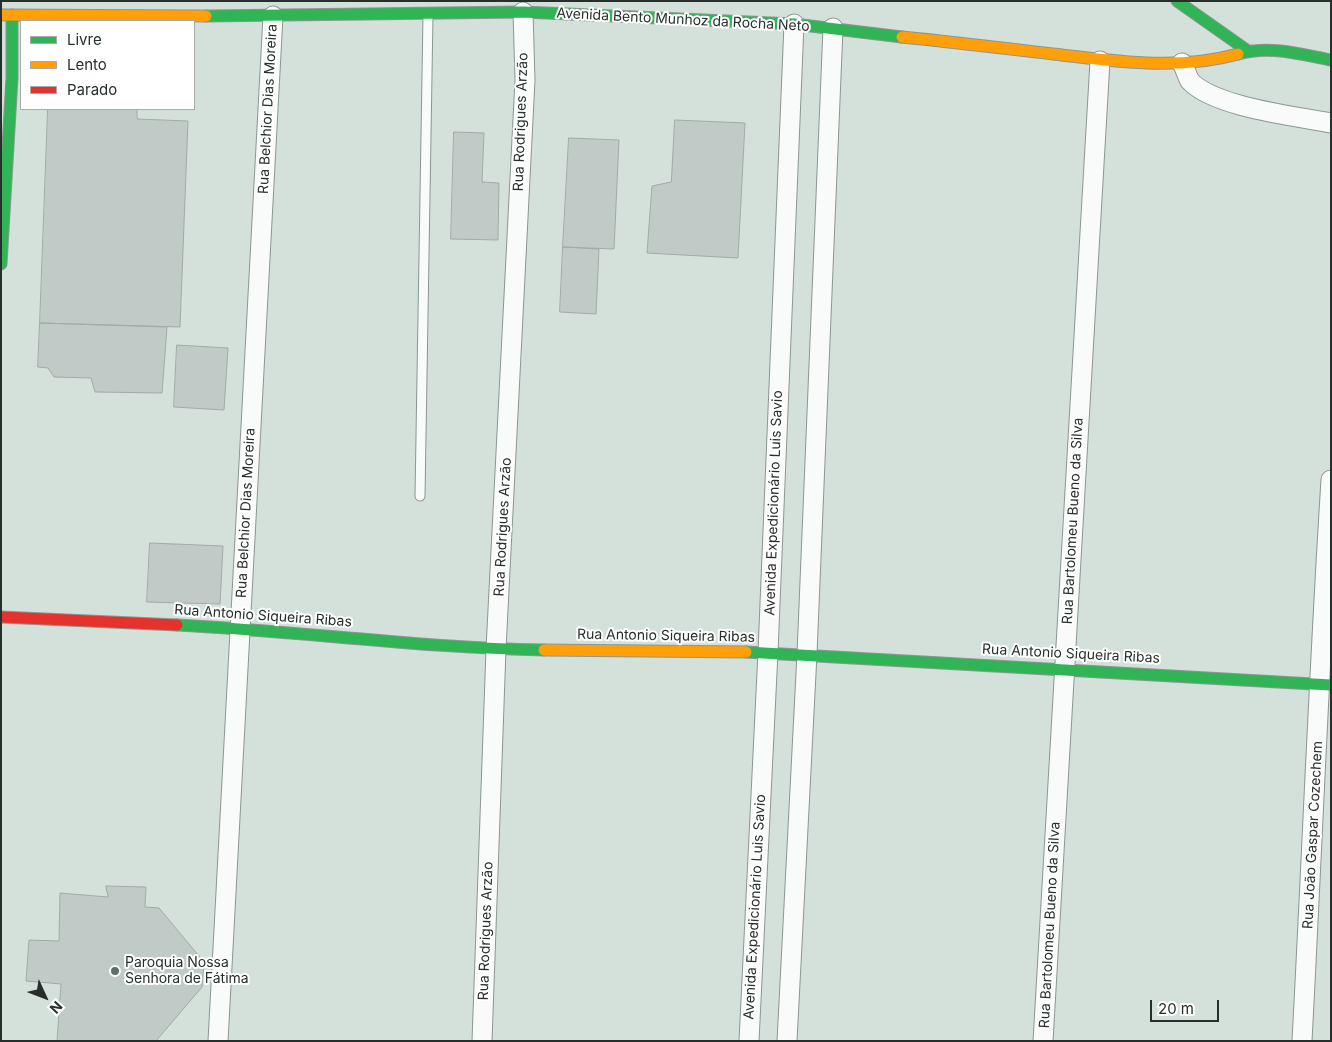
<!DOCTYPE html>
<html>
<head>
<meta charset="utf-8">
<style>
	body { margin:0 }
	#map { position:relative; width:1332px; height:1042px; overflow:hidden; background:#d4e1db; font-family:Inter,sans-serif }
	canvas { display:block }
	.frame { position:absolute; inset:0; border:2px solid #262f2b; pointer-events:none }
	.legend { position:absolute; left:20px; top:20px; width:175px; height:90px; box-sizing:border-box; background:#fff; border:1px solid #a8acaa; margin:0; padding:6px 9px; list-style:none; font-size:15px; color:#262f2b }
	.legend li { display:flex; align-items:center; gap:10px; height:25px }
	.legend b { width:25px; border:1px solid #a8acaa }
	.north { position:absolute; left:20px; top:972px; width:50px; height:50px; -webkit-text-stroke:4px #fff; paint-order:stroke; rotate:133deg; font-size:14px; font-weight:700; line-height:20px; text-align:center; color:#262f2b }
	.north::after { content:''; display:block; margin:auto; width:18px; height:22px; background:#262f2b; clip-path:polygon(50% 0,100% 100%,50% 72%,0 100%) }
	.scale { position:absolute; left:1150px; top:1000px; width:69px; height:22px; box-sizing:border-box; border:2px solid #262f2b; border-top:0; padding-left:6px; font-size:15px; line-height:18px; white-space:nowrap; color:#262f2b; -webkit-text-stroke:4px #fff; paint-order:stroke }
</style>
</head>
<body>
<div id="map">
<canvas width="1332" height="1042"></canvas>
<div class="frame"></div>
<ul class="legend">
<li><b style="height:6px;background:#30b455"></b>Livre</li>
<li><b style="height:6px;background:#ff9f0a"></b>Lento</li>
<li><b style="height:6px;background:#e5322d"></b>Parado</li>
</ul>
<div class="north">N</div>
<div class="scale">20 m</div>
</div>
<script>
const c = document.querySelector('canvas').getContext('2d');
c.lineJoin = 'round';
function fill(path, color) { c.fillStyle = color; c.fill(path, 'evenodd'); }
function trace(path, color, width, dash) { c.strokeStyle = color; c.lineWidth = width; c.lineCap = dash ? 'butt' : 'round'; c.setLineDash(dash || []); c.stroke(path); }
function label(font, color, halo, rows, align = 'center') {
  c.font = font + ' Inter,sans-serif'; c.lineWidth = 4; c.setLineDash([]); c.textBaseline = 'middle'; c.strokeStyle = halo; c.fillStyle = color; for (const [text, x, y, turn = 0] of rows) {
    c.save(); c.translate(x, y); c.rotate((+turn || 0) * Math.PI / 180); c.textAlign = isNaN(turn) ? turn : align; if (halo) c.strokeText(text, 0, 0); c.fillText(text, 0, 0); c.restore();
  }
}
const building = new Path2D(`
	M 48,109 L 137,109 L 137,119 L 188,121 L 180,327 L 40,323 Z
	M 675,120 L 745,123 L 738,258 L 647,253 L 652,186 L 671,182 Z
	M 454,132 L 484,133 L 482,182 L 499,183 L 498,240 L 451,239 Z
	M 569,138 L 619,140 L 614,249 L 563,247 Z
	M 563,247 L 599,249 L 596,314 L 560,312 Z
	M 40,323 L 167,327 L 162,393 L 95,392 L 91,378 L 54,377 L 48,368 L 38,367 Z
	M 177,345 L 228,348 L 224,410 L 174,407 Z
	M 150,543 L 223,546 L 220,604 L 147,602 Z
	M 106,886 L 146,887 L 145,907 L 159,908 L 204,962 L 202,987 L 156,1041 L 57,1041 L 61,984 L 26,981 L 29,940 L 59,941 L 60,893 L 108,897 Z`);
fill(building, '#c0cac6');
trace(building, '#a0aaa6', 1);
const lane = new Path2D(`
	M 420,496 L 428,15`);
const street = new Path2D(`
	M 1182,63 C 1185,68 1187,76 1190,81 C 1214,107 1295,116 1331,123
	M 218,1041 L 273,16
	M 482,1041 L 496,649 L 525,80 L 523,12
	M 749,1041 L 768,652 L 794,24
	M 787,1041 L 807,654 L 833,28
	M 1043,1041 L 1100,61
	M 1302,1041 C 1312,854 1319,667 1331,480`);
const fast = new Path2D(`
	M 1177,1 L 1248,51
	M 206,16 L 523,12 L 794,24 L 902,37
	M 1238,54 C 1269,45 1300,54 1331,60
	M 1,264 L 12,78 L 12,15
	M 177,625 C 299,631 421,648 544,650
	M 746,652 L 1331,685`);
const slow = new Path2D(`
	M 1,15 L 206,16
	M 902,37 C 952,42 1002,48 1053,54 C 1114,61 1177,71 1238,54
	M 544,650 L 746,652`);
const jam = new Path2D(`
	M 1,617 L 177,625`);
trace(lane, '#8c9692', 11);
trace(street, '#8c9692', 21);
trace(fast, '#8c9692', 13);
trace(slow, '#8c9692', 13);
trace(jam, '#8c9692', 13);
trace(lane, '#f9fafa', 9);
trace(street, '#f9fafa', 19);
trace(fast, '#30b455', 11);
trace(slow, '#ff9f0a', 11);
trace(jam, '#e5322d', 11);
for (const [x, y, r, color] of [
	[115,971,5,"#636d69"]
]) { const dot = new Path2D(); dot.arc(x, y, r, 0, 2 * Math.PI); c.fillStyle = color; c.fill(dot); trace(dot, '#fff', 2); }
label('14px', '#262f2b', '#fff', [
	["Avenida Bento Munhoz da Rocha Neto",683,20,3],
	["Rua Belchior Dias Moreira",268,109,-87],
	["Rua Rodrigues Arzão",521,122,-88],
	["Avenida Expedicionário Luis Savio",774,503,-88],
	["Rua Belchior Dias Moreira",246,513,-87],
	["Rua Bartolomeu Bueno da Silva",1073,521,-87],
	["Rua Rodrigues Arzão",503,527,-87],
	["Rua Antonio Siqueira Ribas",263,616,4],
	["Rua Antonio Siqueira Ribas",666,636,1],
	["Rua Antonio Siqueira Ribas",1071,654,3],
	["Rua João Gaspar Cozechem",1313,835,-87],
	["Avenida Expedicionário Luis Savio",755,907,-87],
	["Rua Bartolomeu Bueno da Silva",1050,925,-87],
	["Rua Rodrigues Arzão",486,931,-88]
]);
label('14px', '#262f2b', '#fff', [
	["Paroquia Nossa",125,963],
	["Senhora de Fátima",125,979]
], 'left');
</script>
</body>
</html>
